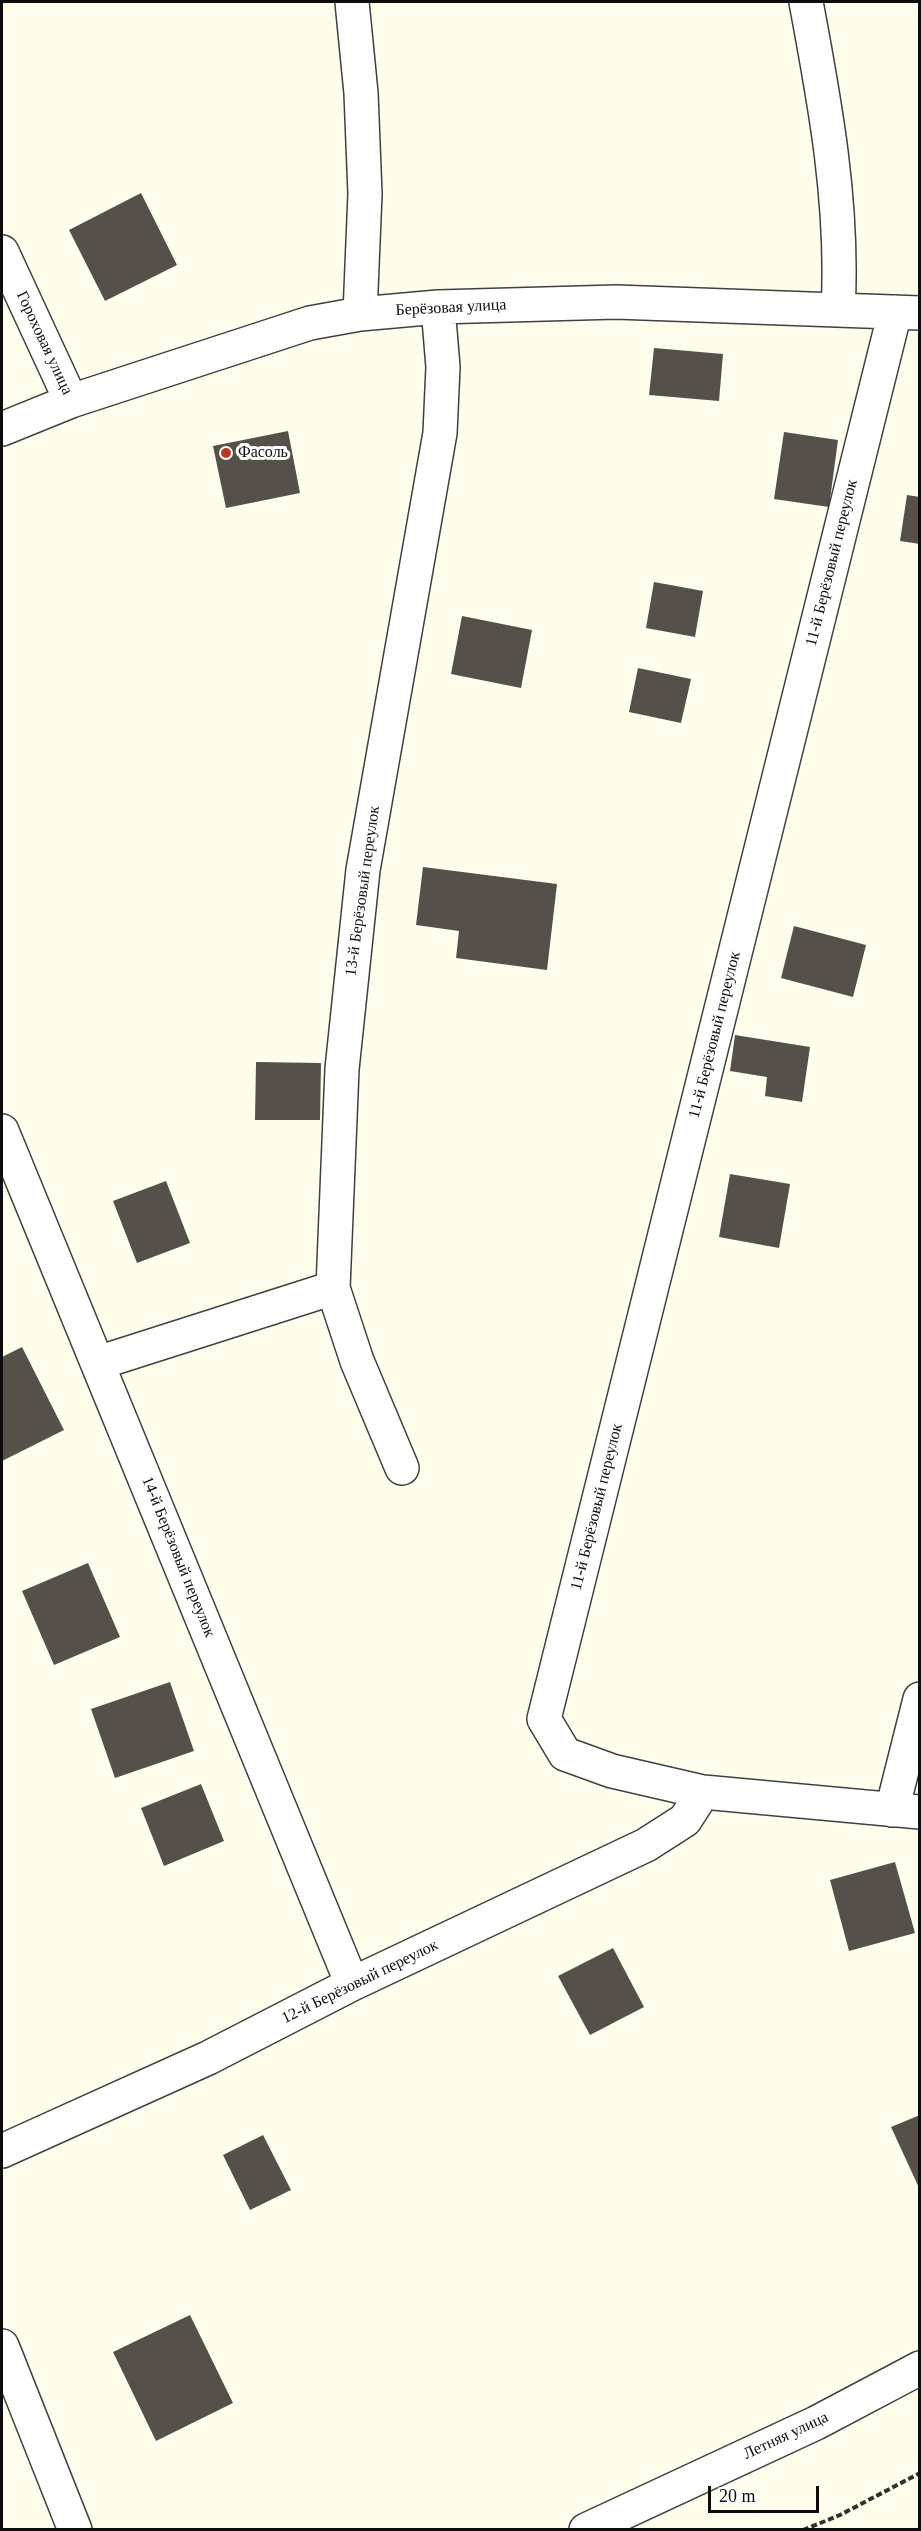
<!DOCTYPE html>
<html>
<head>
<meta charset="utf-8">
<style>
	body { margin:0 }
	#map { position:relative; width:921px; height:2531px; overflow:hidden; background:#fffeed; font-family:Georgia,serif }
	canvas { display:block }
	.frame { position:absolute; inset:0; border:3px solid #0d0d0d; pointer-events:none }
	.scale { position:absolute; left:708px; top:2486px; width:111px; height:27px; box-sizing:border-box; border:3px solid #0d0d0d; border-top:0; padding-left:8px; font-size:18px; line-height:21px; white-space:nowrap; color:#0d0d0d; -webkit-text-stroke:4px #fff; paint-order:stroke }
</style>
</head>
<body>
<div id="map">
<canvas width="921" height="2531"></canvas>
<div class="frame"></div>
<div class="scale">20 m</div>
</div>
<script>
const c = document.querySelector('canvas').getContext('2d');
c.lineJoin = 'round';
function fill(path, color) { c.fillStyle = color; c.fill(path, 'evenodd'); }
function trace(path, color, width, dash) { c.strokeStyle = color; c.lineWidth = width; c.lineCap = dash ? 'butt' : 'round'; c.setLineDash(dash || []); c.stroke(path); }
function label(font, color, halo, rows, align = 'center') {
  c.font = font + ' Georgia,serif'; c.lineWidth = 6; c.setLineDash([]); c.textBaseline = 'middle'; c.strokeStyle = halo; c.fillStyle = color; for (const [text, x, y, turn = 0] of rows) {
    c.save(); c.translate(x, y); c.rotate((+turn || 0) * Math.PI / 180); c.textAlign = isNaN(turn) ? turn : align; if (halo) c.strokeText(text, 0, 0); c.fillText(text, 0, 0); c.restore();
  }
}
fill(new Path2D(`
	M 141,193 L 177,265 L 105,301 L 69,230 Z
	M 654,348 L 723,354 L 719,401 L 649,395 Z
	M 288,431 L 300,493 L 226,508 L 213,446 Z
	M 784,432 L 838,440 L 829,507 L 774,499 Z
	M 907,495 L 920,497 L 920,544 L 900,541 Z
	M 654,582 L 703,591 L 695,637 L 646,628 Z
	M 462,616 L 532,630 L 521,688 L 451,674 Z
	M 638,668 L 691,679 L 681,723 L 629,712 Z
	M 423,867 L 557,884 L 547,970 L 456,958 L 459,931 L 416,925 Z
	M 794,926 L 866,945 L 853,997 L 781,978 Z
	M 735,1035 L 810,1047 L 802,1102 L 765,1096 L 767,1077 L 730,1071 Z
	M 256,1062 L 321,1063 L 320,1120 L 255,1120 Z
	M 730,1174 L 790,1184 L 779,1248 L 719,1237 Z
	M 166,1181 L 190,1243 L 137,1263 L 113,1201 Z
	M 22,1347 L 64,1430 L 2,1461 L 2,1357 Z
	M 88,1563 L 120,1637 L 54,1665 L 22,1591 Z
	M 170,1682 L 194,1751 L 115,1778 L 91,1709 Z
	M 201,1784 L 224,1841 L 164,1866 L 141,1808 Z
	M 895,1862 L 915,1933 L 849,1951 L 830,1880 Z
	M 613,1948 L 644,2007 L 590,2035 L 558,1976 Z
	M 920,2115 L 920,2190 L 891,2127 Z
	M 263,2135 L 291,2190 L 250,2210 L 223,2155 Z
	M 190,2315 L 233,2403 L 156,2441 L 113,2352 Z`), '#555049');
const minor = new Path2D(`
	M 352,2 L 361,93 L 365,194 L 360,314
	M 806,2 C 825,103 844,206 838,310
	M 2,252 L 71,401
	M 895,312 L 544,1719 L 565,1754 L 612,1771 L 703,1792 L 920,1812
	M 2,429 L 71,401 L 310,323 L 360,314 L 438,307 L 616,302 L 920,313
	M 2,1131 L 352,1984
	M 98,1363 L 333,1288
	M 402,1468 L 357,1361 L 333,1288 L 342,1069 L 363,870 L 440,433 L 443,367 L 438,307
	M 892,1810 L 920,1699
	M 2,2151 L 208,2058 L 352,1984 L 646,1845 L 685,1820 L 703,1792
	M 2,2346 L 75,2530
	M 586,2530 L 816,2423 L 920,2368`);
trace(minor, '#404040', 36);
trace(new Path2D(`
	M 803,2530 L 840,2515 L 920,2473`), '#2f2f2f', 4, [6, 3]);
trace(minor, '#fff', 33);
for (const [x, y, r, color] of [
	[226,453,6,"#ba3728"]
]) { const dot = new Path2D(); dot.arc(x, y, r, 0, 2 * Math.PI); c.fillStyle = color; c.fill(dot); trace(dot, '#fff', 2); }
label('16px', '#0d0d0d', '#fff', [
	["Берёзовая улица",451,308,-3],
	["Гороховая улица",44,343,65],
	["11-й Берёзовый переулок",832,563,-76],
	["13-й Берёзовый переулок",363,891,-82],
	["11-й Берёзовый переулок",715,1035,-76],
	["11-й Берёзовый переулок",597,1507,-76],
	["14-й Берёзовый переулок",178,1557,68],
	["12-й Берёзовый переулок",360,1982,-26],
	["Летняя улица",786,2436,-25]
]);
label('16px', '#0d0d0d', '#fff', [
	["Фасоль",238,453]
], 'left');
</script>
</body>
</html>
